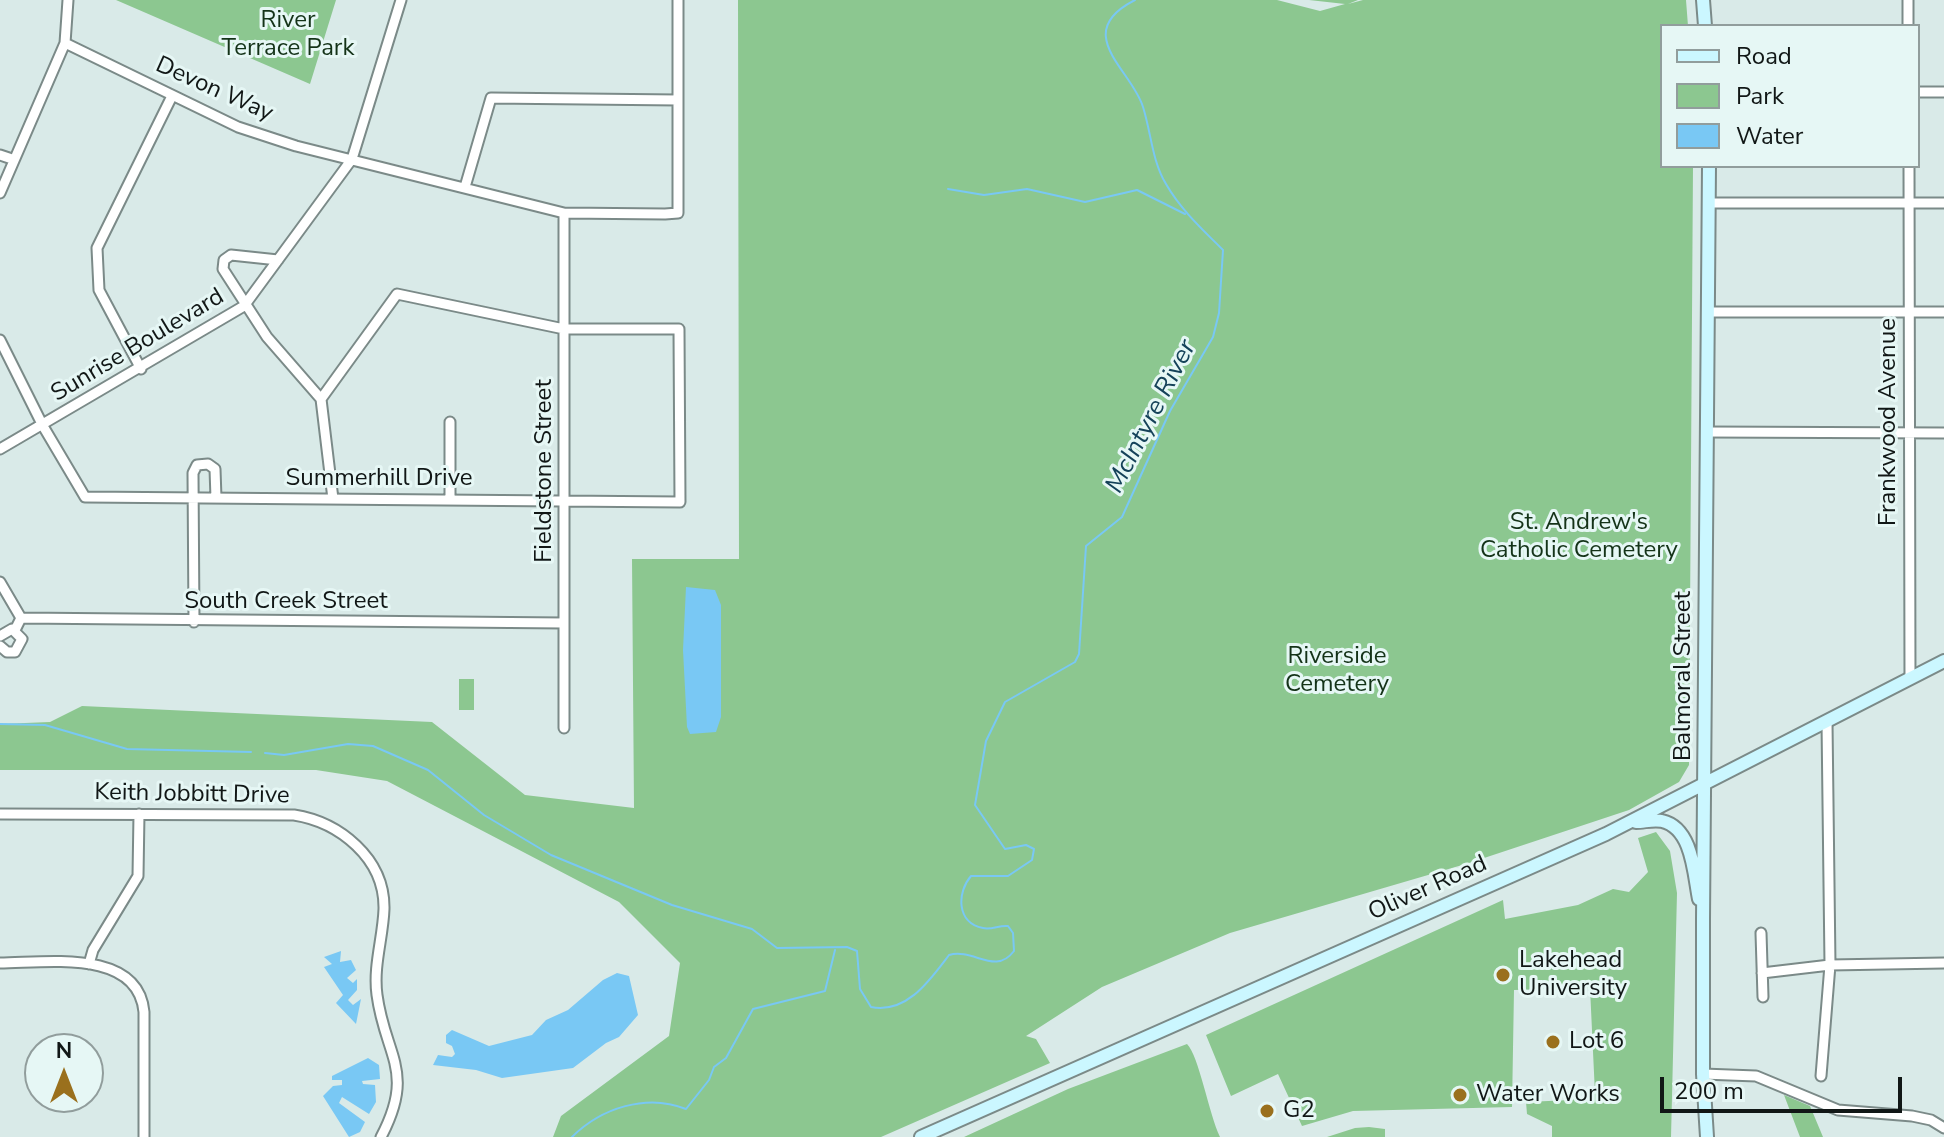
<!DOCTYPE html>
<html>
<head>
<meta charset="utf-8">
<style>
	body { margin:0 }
	#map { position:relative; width:1944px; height:1137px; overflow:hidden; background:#d9eae8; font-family:"Nunito Sans",sans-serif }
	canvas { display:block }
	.legend { position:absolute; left:1660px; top:24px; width:260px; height:144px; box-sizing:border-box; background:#e6f7f5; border:2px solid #919d9c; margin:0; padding:10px 14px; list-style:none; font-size:24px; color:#111716 }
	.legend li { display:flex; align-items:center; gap:16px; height:40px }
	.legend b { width:40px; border:2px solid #919d9c }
	.north { position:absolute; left:24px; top:1033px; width:80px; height:80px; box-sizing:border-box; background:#e6f7f5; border:2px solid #919d9c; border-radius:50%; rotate:0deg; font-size:22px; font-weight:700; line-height:32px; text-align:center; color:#111716 }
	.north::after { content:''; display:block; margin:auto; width:28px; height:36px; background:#9a701d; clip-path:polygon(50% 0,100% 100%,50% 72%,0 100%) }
	.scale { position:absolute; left:1660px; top:1077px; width:242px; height:36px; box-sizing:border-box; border:4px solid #111716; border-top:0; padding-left:10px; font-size:24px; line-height:28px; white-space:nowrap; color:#111716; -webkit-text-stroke:6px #e6f7f5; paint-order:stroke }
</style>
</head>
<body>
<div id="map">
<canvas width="1944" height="1137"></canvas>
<ul class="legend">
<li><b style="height:10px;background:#cbf7ff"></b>Road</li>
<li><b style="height:22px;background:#8cc790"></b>Park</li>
<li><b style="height:22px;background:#79c8f4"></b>Water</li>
</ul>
<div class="north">N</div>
<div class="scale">200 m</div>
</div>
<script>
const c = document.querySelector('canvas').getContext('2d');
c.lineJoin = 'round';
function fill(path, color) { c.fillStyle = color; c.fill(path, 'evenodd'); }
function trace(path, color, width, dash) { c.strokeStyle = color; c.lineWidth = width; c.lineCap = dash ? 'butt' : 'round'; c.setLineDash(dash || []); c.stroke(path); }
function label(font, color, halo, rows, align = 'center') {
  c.font = font + ' "Nunito Sans",sans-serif'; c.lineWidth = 6; c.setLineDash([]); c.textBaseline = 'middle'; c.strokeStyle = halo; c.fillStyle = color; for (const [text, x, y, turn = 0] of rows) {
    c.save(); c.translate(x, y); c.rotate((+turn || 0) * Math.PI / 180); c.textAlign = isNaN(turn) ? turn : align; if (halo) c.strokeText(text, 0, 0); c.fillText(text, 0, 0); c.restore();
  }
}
fill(new Path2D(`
	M 116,0 L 336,0 L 310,84 Z
	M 738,0 L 1277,0 L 1320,11 L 1345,4 L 1309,0 L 1358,0 L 1348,4 L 1363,0 L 1686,0 L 1688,26 L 1662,26 L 1662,166 L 1693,166 L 1689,765 L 1679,782 L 1629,810 L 1469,863 L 1230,933 L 1102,987 L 1026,1036 L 1036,1039 L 1050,1063 L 881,1137 L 553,1137 L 561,1116 L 669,1036 L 680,963 L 619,902 L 387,781 L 316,770 L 0,770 L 0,724 L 50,722 L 82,706 L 432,722 L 525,795 L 634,808 L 632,559 L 739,559 Z
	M 459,679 L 474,679 L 474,710 L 459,710 Z
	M 1656,832 L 1670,851 L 1677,893 L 1671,1137 L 1552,1137 L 1552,1126 L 1527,1114 L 1526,1102 L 1571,1100 L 1595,1094 L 1590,988 L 1514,990 L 1512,1107 L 1353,1111 L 1302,1126 L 1278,1074 L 1231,1096 L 1206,1035 L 1503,900 L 1505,919 L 1578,905 L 1613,889 L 1629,892 L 1648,872 L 1638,838 Z
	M 1187,1044 C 1199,1056 1209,1114 1220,1137 L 964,1137 L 1068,1089 Z
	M 1784,1095 L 1810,1106 L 1823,1137 L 1800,1137 Z
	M 1369,1127 L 1385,1129 L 1385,1137 L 1327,1137 L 1355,1128 Z`), '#8cc790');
fill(new Path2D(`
	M 686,587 L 715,590 L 721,605 L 721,717 L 716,732 L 690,734 L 687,727 L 683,650 Z
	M 341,951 L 340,962 L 351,960 L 356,970 L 347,978 L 353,983 L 357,979 L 357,990 L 348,1000 L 353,1005 L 361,999 L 356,1024 L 336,1003 L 343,995 L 324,967 L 332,964 L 324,957 Z
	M 617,973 L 629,976 L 638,1015 L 619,1037 L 606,1043 L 573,1068 L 502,1078 L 476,1070 L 433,1065 L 438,1055 L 452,1057 L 455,1054 L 452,1046 L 446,1043 L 446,1035 L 452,1030 L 489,1046 L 532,1035 L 546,1020 L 568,1010 L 603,980 Z
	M 368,1058 L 379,1065 L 380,1079 L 362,1081 L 363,1084 L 375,1085 L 376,1102 L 369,1114 L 342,1097 L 339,1103 L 365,1122 L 360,1132 L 349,1137 L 323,1096 L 333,1086 L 342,1085 L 342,1080 L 332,1080 L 332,1076 Z`), '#79c8f4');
trace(new Path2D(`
	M 948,189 L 984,195 L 1027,189 L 1085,202 L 1137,190 L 1185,214
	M 0,724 L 45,725 L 127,749 L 251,752
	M 265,753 L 284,755 L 348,744 L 373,746 L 428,770 L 484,815 L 551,855 L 672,905 L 752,929 L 777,948 L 847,947 L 857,951 L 860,989 L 871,1007 C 907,1014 930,980 949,955 C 974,948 995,976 1014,951 L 1013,933 L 1008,926 C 999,925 992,930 983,928 C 956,923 957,892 971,876 L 1008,876 L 1032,860 L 1034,849 L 1026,845 L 1005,849 L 975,805 L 986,741 L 1005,702 L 1075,662 L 1079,654 L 1086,546 L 1122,517 L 1170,411 L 1213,337 L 1219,313 L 1223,250 C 1202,229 1181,210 1166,184 C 1152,161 1151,132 1143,107 C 1132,70 1070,33 1135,0
	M 572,1137 C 601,1108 647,1093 686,1109 L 709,1080 L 714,1067 L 726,1058 L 753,1009 L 825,991 L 835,950`), '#79c8f4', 2);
const street = new Path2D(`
	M 1908,0 L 1908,26
	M 65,43 L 238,127 L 296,146 L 564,213 L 665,214 L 678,213 L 678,0
	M 1918,92 L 1944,92
	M 0,155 L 12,159
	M 1909,166 L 1910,679
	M 465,187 L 491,98 L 678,100
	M 0,193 L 65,43 L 68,0
	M 1709,203 L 1944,203
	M 564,213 L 564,728
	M 278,260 L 231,255 L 224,260 L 223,269 L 267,337 L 321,399 L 333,499
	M 1710,312 L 1944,312
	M 0,340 L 43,426 L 85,497 L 680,502 L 679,329 L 564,329 L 397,294 L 321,399
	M 141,369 L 99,290 L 97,248 L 172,96
	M 450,422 L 450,499
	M 1707,432 L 1944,433
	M 0,449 L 244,306 L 352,159 L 401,0
	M 0,582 L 21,618
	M 194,622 L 193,473 L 197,465 L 208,464 L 215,469 L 216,498
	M 15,630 L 21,618 L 564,623
	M 0,636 L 12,629 L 22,639 L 15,652 L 7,652 L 0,646
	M 0,814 L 294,815 C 339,822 385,858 384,909 C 383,938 373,966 377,995 C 385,1056 416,1071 381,1137
	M 1761,933 L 1763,997
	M 0,963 C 45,963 138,948 144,1012 L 144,1137
	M 89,964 L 93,950 L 138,876 L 139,814
	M 1762,973 L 1830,965 L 1944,963
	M 1703,1074 L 1756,1076 L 1838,1110 L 1912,1116 L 1931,1120 L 1944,1128
	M 1821,1076 L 1830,965 L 1827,722`);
const secondary = new Path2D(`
	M 1703,0 L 1705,26
	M 1636,822 C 1644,822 1654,819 1662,821 C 1693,828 1694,875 1699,899
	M 921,1137 L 1606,834 L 1944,661
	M 1707,1137 L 1703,1074 L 1703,919 L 1709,166`);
trace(street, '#7b8a88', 13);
trace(secondary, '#7b8a88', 16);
trace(street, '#fff', 9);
trace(secondary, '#cbf7ff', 12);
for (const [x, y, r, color] of [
	[1503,975,8,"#9a701d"],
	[1553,1042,8,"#9a701d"],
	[1460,1095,8,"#9a701d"],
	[1267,1111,8,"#9a701d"]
]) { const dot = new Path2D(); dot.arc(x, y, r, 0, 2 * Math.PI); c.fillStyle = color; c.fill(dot); trace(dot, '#e6f7f5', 3); }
label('24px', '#143318', '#e6f7f5', [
	["River",288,21],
	["Terrace Park",288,49],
	["St. Andrew's",1579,523],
	["Catholic Cemetery",1579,551],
	["Riverside",1337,657],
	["Cemetery",1337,685]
]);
label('24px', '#111716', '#e6f7f5', [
	["Devon Way",214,90,24],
	["Sunrise Boulevard",138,346,-31],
	["Frankwood Avenue",1889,422,-90],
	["Fieldstone Street",545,471,-90],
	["Summerhill Drive",379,479],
	["South Creek Street",286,602],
	["Balmoral Street",1684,676,-90],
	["Keith Jobbitt Drive",192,795,1],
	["Oliver Road",1428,889,-24]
]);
label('24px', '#111716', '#e6f7f5', [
	["Lakehead",1519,961],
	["University",1519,989],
	["Lot 6",1569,1042],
	["Water Works",1476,1095],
	["G2",1283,1111]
], 'left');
label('italic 26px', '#154259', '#e6f7f5', [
	["McIntyre River",1152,417,-63]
]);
</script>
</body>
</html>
